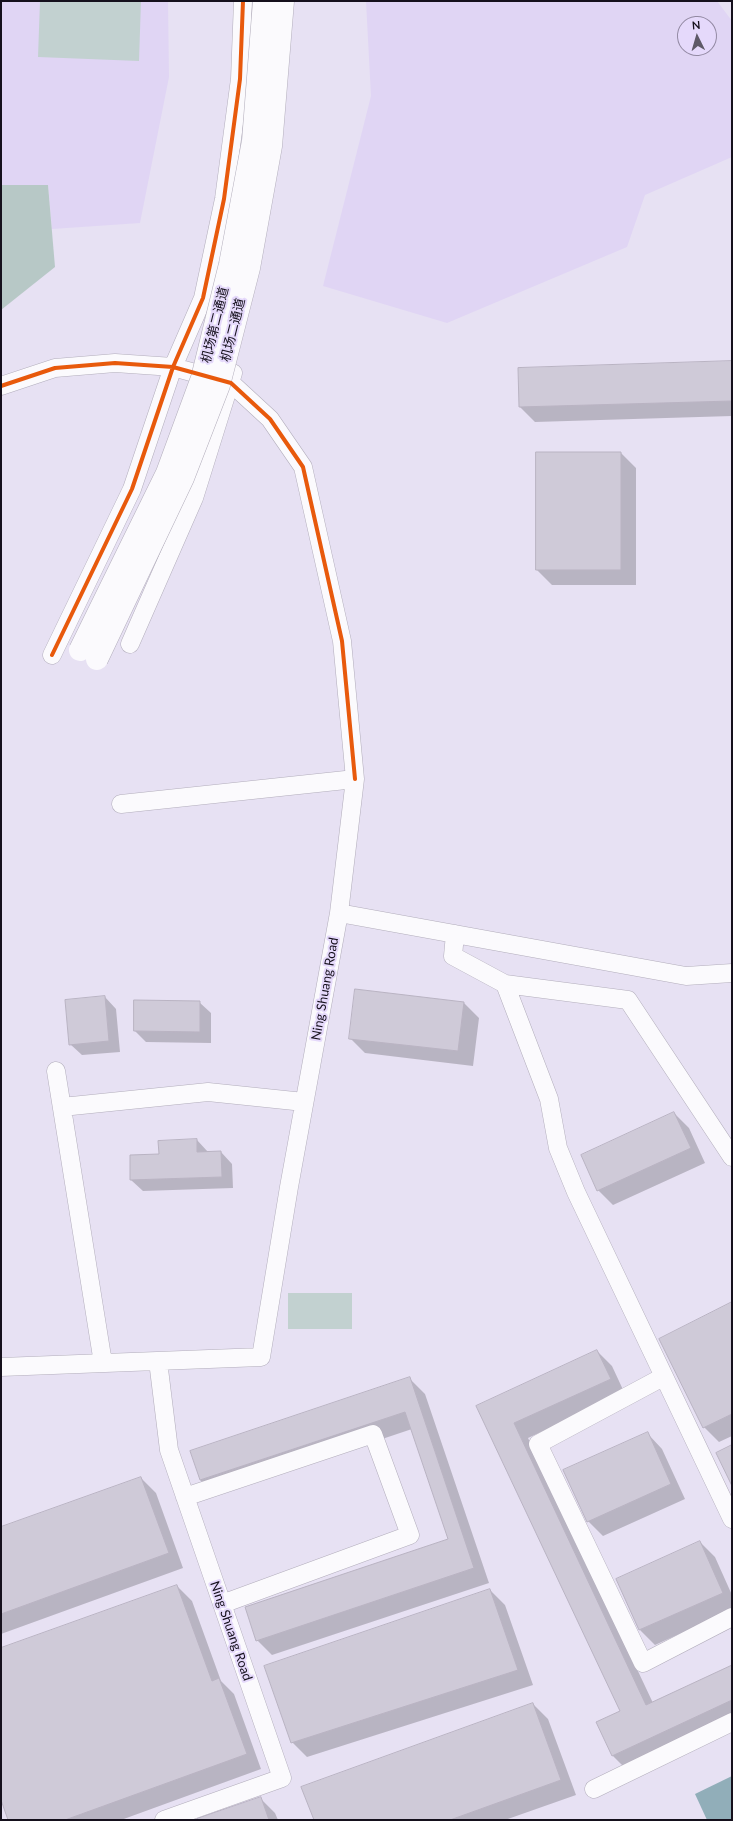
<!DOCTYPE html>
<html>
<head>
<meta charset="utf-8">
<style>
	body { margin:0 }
	#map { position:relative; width:733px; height:1821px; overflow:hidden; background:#e7e1f3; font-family:Lato,sans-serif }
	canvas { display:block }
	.frame { position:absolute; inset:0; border:2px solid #15101c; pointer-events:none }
	.north { position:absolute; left:677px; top:16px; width:40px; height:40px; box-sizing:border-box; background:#e5d9fb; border:1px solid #9289a2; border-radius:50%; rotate:355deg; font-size:11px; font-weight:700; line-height:16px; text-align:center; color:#15101c }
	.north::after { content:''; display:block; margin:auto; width:14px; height:18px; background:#5e5967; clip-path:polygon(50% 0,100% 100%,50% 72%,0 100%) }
</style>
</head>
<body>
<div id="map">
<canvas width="733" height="1821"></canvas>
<div class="frame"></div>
<div class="north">N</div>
</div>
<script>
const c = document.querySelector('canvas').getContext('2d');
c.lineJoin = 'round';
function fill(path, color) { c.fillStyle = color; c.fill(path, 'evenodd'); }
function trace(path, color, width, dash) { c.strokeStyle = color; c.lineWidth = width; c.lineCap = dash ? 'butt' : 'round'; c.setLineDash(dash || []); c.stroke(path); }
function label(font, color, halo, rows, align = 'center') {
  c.font = font + ' Lato,"Noto Sans SC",sans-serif'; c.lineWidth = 4; c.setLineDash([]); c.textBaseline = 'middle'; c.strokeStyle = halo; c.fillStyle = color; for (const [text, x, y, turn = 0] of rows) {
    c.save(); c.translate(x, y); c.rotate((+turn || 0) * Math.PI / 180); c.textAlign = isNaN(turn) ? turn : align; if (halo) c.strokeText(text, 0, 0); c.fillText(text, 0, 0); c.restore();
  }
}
fill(new Path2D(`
	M 1,1 L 168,1 L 169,77 L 140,223 L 52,229 L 48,185 L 1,185 Z
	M 366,1 L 717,1 L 732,21 L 732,157 L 645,195 L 627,247 L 447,323 L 323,286 L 371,96 ZM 685,24 L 709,24 L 709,48 L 685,48 Z`), '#e0d5f4');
fill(new Path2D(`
	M 40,1 L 141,1 L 139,61 L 38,57 Z
	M 288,1293 L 352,1293 L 352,1329 L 288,1329 Z`), '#c2d1d0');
fill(new Path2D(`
	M 1,185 L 48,185 L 55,267 L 1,310 Z`), '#b7c8c6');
fill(new Path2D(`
	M 732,1776 L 732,1820 L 707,1820 L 695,1794 Z`), '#91aeb9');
fill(new Path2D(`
	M 732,362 L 732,416 L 535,422 L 520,407 Z
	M 621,453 L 636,468 L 636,585 L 552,585 L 537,570 Z
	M 105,997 L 116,1009 L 120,1052 L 82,1055 L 70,1044 Z
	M 135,1001 L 199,1002 L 211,1013 L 211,1043 L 146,1042 L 135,1031 Z
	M 464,1003 L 479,1018 L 473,1066 L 365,1053 L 350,1038 Z
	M 674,1113 L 689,1128 L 705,1163 L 613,1205 L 598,1190 Z
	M 197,1140 L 208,1152 L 221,1152 L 232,1164 L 233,1188 L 143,1191 L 131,1180 L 160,1155 Z
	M 732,1303 L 732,1436 L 719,1442 L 704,1427 Z
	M 597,1351 L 612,1366 L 625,1394 L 528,1438 L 653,1703 L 732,1666 L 732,1721 L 627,1770 L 612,1755 L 621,1712 L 478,1407 Z
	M 410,1379 L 425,1394 L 489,1583 L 272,1655 L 257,1640 L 449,1540 L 412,1429 L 215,1495 L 200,1480 Z
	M 648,1434 L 662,1449 L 685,1499 L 603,1536 L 588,1521 Z
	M 141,1478 L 156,1493 L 183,1568 L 1,1634 L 1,1528 Z
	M 700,1542 L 715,1557 L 732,1595 L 732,1610 L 655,1645 L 640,1630 Z
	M 177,1586 L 192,1601 L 221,1681 L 234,1694 L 261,1769 L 121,1820 L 9,1820 L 1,1797 L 1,1649 Z
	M 490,1590 L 505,1605 L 533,1685 L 307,1757 L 292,1742 Z
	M 533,1704 L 548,1719 L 576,1795 L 505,1820 L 315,1820 Z
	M 260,1798 L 275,1813 L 278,1820 L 198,1820 Z`), '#0003');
const building = new Path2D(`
	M 732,361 L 732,401 L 519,407 L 518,368 Z
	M 536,452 L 621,452 L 621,570 L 536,570 Z
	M 355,989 L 464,1002 L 458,1051 L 349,1039 Z
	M 105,996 L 109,1041 L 69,1045 L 65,1000 Z
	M 134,1000 L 200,1001 L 200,1032 L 134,1031 Z
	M 674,1112 L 691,1148 L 597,1191 L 581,1155 Z
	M 197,1139 L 197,1152 L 221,1151 L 222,1177 L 130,1180 L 130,1155 L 159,1154 L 158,1141 Z
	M 732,1302 L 732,1414 L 703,1428 L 659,1339 Z
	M 597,1350 L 611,1379 L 514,1423 L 646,1705 L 732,1665 L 732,1700 L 612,1756 L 596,1722 L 620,1711 L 476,1406 Z
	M 410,1377 L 474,1568 L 256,1641 L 245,1607 L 448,1539 L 405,1412 L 200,1480 L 190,1451 Z
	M 648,1432 L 671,1484 L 587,1522 L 563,1470 Z
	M 732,1445 L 732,1486 L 716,1453 Z
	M 141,1477 L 169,1553 L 1,1614 L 1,1527 Z
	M 700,1541 L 723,1593 L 639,1630 L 616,1579 Z
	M 177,1585 L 212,1681 L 219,1678 L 247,1754 L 65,1820 L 8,1820 L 1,1800 L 1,1648 Z
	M 490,1589 L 518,1670 L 291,1743 L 264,1666 Z
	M 533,1703 L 561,1780 L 450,1820 L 314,1820 L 301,1787 Z
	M 261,1797 L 269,1820 L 197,1820 L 197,1819 Z`);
fill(building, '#cfcad8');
trace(building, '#b9b3c2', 1);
const minor = new Path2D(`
	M 1,386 L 55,368 L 115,363 L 173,367 L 231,383 L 270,419 L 303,467 L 342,641 L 355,779 L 339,913
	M 130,644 L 194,498 L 233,373
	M 52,655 L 132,489 L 173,367 L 203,298 L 224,199 L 240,79 L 243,1
	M 121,804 L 355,779
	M 455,934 L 453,956 L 505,984 L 628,1000 L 732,1157
	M 505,984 L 549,1099 L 558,1148 L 576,1192 L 732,1519
	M 56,1071 L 103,1363
	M 62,1107 L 208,1092 L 304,1102
	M 158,1361 L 169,1450 L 282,1778 L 164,1820
	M 1,1367 L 261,1357 L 289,1187 L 339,913 L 686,976 L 732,973
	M 663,1377 L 538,1444 L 643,1663 L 732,1617
	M 185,1497 L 373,1434 L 410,1535 L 222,1604
	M 594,1789 L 732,1722`);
trace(minor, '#b2adbb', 19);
trace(minor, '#fbfafd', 18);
const highwayBridge = new Path2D(`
	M 80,650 L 167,473 L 202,378 L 230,264 L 253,141 L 264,1
	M 97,659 L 183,478 L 219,385 L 249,268 L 271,146 L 283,1`);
trace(highwayBridge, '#b2adbb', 23, []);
trace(highwayBridge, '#fbfafd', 22);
trace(new Path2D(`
	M 1,386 L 55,368 L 115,363 L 173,367 L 231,383 L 270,419 L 303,467 L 342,641 L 355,779
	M 52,655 L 132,489 L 173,367 L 203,298 L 224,199 L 240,79 L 243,1`), '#e8590c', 4);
label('13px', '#15101c', '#e5d9fb', [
	["机场第二通道",215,325,-76],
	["机场二通道",233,330,-76],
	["Ning Shuang Road",325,989,-80],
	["Ning Shuang Road",231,1631,71]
]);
</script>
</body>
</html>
